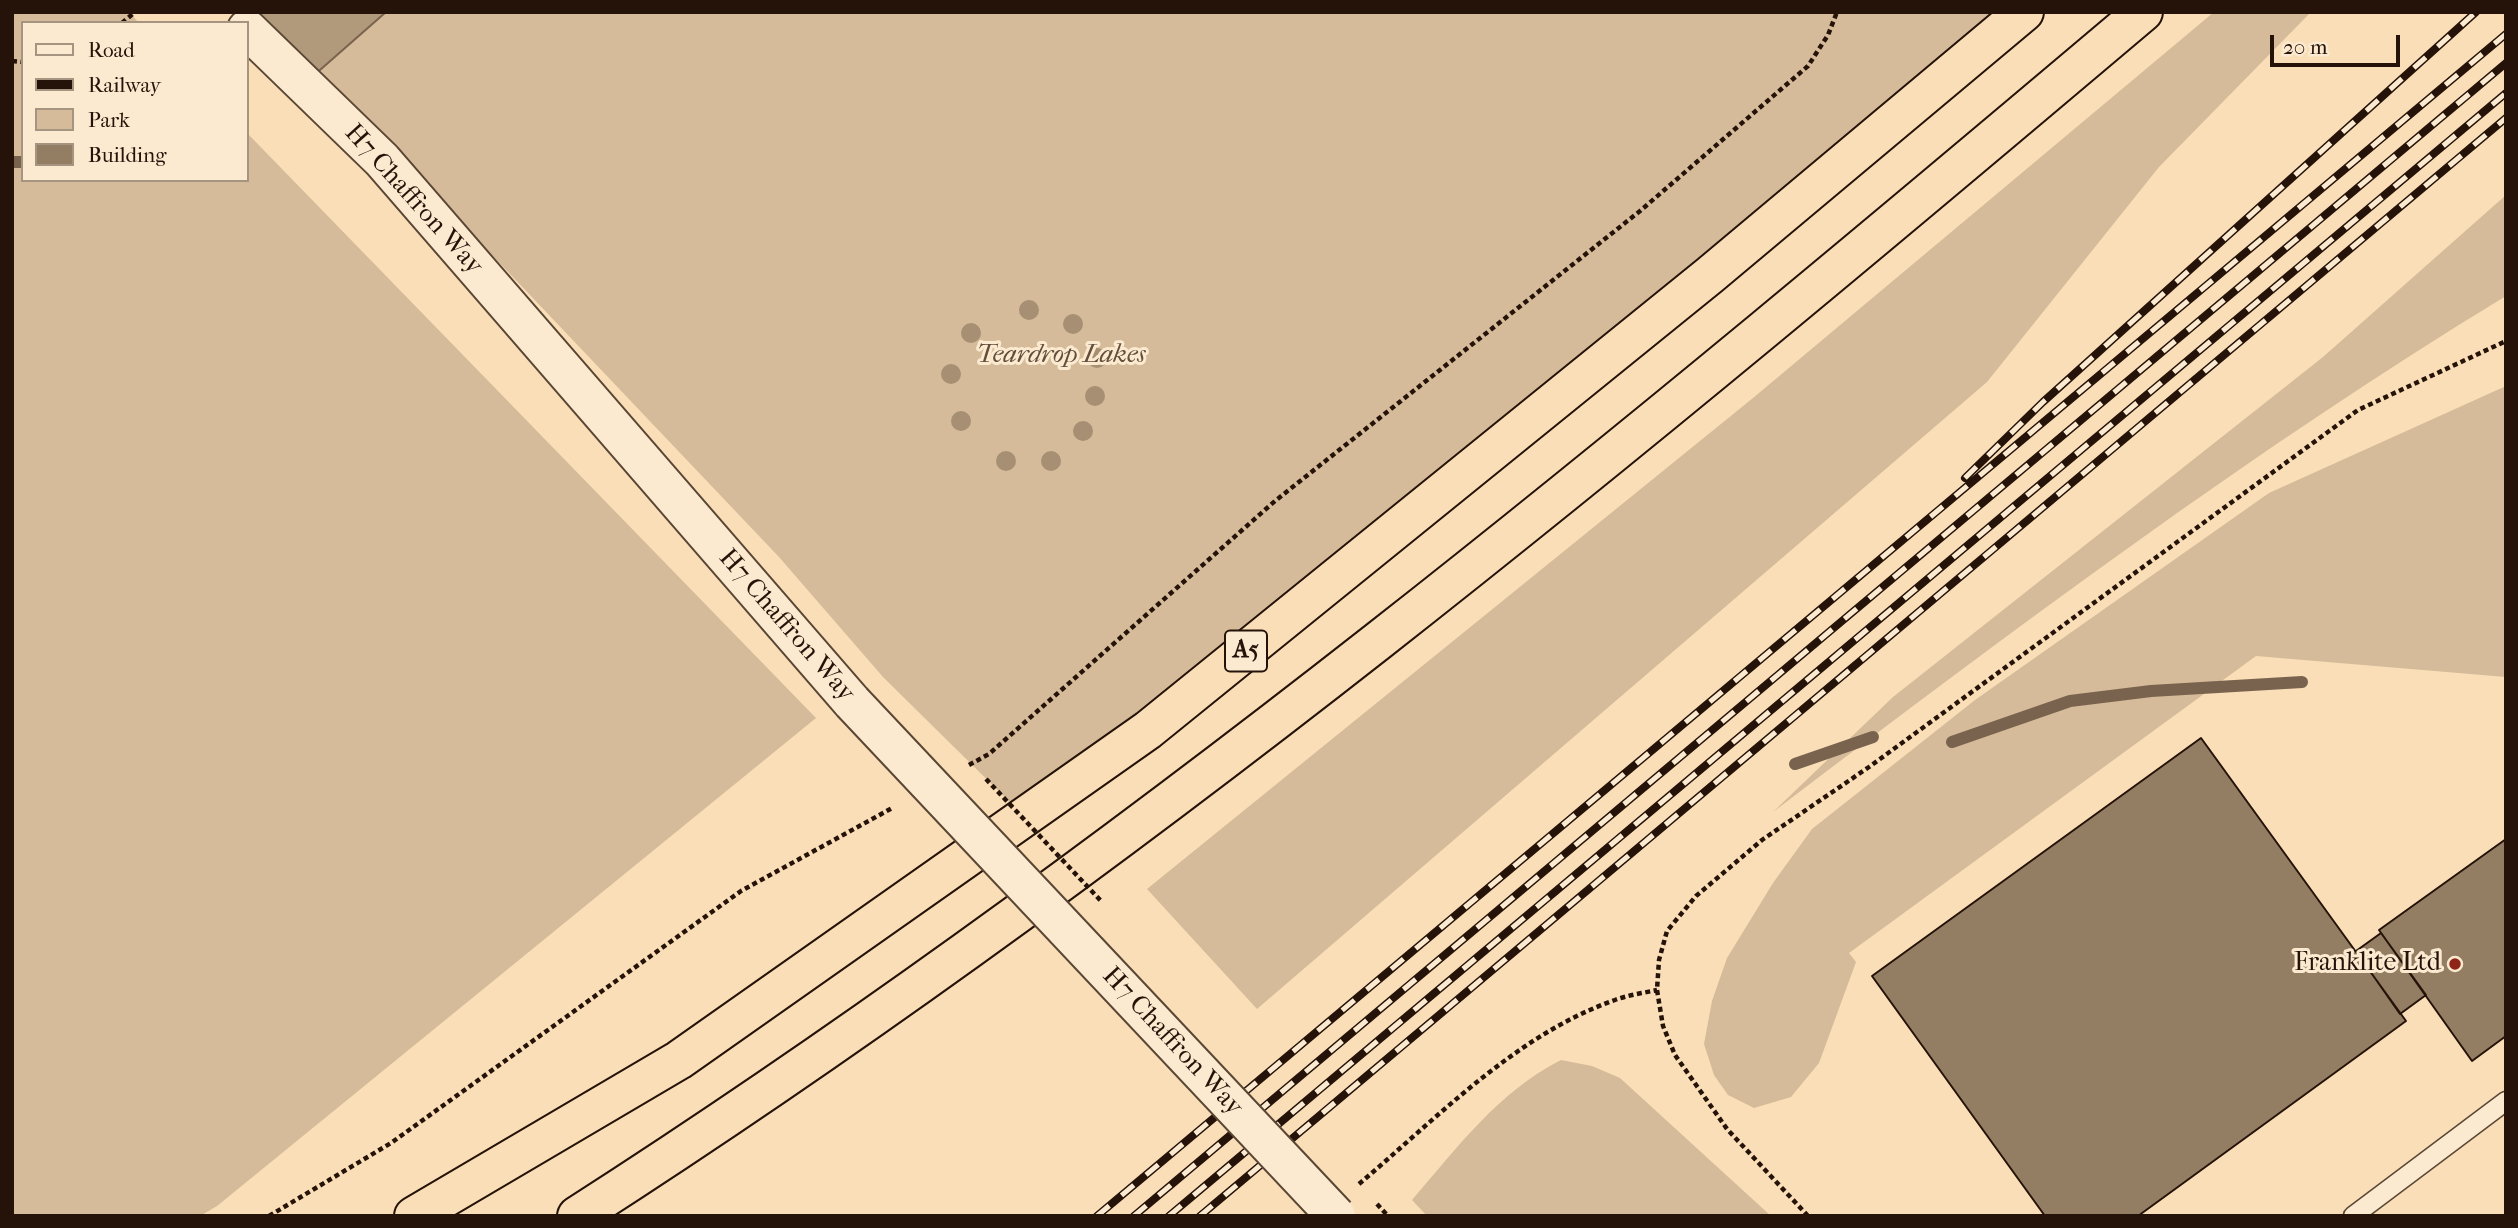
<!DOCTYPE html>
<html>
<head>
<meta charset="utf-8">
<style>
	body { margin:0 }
	#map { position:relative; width:2518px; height:1228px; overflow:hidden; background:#f9deb7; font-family:"IM FELL French Canon",serif }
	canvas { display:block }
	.frame { position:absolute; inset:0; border:14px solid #251309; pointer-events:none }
	.legend { position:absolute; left:21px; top:21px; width:228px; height:161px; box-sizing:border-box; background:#fbead0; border:2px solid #a59480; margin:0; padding:9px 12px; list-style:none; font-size:21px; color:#251309 }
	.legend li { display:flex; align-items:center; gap:14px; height:35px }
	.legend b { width:35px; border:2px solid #a59480 }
	.scale { position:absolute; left:2270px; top:35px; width:130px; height:32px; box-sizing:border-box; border:4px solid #251309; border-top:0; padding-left:9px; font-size:21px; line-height:24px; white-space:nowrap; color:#251309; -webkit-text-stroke:5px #fbead0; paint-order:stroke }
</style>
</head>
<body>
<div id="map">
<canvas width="2518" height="1228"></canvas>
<div class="frame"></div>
<ul class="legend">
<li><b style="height:9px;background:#fbead0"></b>Road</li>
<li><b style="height:9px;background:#251309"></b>Railway</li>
<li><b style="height:19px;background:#d5bb99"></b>Park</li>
<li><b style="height:19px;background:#937d63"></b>Building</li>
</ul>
<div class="scale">20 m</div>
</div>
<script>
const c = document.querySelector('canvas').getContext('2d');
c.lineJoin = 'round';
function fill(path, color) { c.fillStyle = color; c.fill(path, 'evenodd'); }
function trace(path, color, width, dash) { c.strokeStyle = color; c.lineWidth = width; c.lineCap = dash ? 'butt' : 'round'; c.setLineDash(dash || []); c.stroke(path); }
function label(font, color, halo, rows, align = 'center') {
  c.font = font + ' "IM FELL French Canon",serif'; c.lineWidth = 6; c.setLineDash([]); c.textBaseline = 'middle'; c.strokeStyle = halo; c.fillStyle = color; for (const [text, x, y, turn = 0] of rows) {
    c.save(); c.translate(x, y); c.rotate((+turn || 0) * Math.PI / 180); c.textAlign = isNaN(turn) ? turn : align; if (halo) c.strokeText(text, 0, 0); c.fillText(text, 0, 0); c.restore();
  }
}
fill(new Path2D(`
	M 12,12 L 129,12 L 139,23 L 23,23 L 23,180 L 247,180 L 247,133 L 816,718 L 217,1206 L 200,1216 L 12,1216 Z
	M 261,12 L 2024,12 L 1025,817 L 883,677 L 779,557 Z
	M 2214,12 L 2311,12 L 2159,167 L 1987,382 L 1257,1009 L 1147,889 L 1753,398 Z
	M 2506,195 L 2506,296 C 2251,451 2010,632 1773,812 L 1893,697 L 2323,357 Z
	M 2506,386 L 2506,677 L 2256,656 L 1849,953 L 1856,962 L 1819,1063 L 1791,1097 L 1754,1108 L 1728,1095 L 1714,1075 L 1704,1044 L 1712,1001 L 1727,958 L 1773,883 L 1812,829 L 1975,700 L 2269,493 Z
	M 1561,1060 L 1592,1066 L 1620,1078 L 1771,1216 L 1427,1216 L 1412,1200 C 1458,1147 1498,1092 1561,1060 Z`), '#d5bb99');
const water = new Path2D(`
	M 240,12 L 386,12 L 312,77 Z`);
fill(water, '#b1997c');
trace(water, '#79634e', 2);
trace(new Path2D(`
	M 12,162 L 23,162
	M 1952,742 L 2070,701 L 2151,691 L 2302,682
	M 1795,764 L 1873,737`), '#79634e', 12);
const building = new Path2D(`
	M 2201,738 L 2406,1021 L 2138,1216 L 2045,1216 L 1872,976 Z
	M 2506,839 L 2506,1036 L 2472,1061 L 2379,930 Z
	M 2381,933 L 2426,995 L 2400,1014 L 2356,951 Z`);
fill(building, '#937d63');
trace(building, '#251309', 2);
const service = new Path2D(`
	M 2353,1216 L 2506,1101`);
const tertiary = new Path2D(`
	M 247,29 L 382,160 L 852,702`);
const trunk = new Path2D(`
	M 414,1216 L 679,1060 L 1148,730 L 1710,275 L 2024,12
	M 577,1216 C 1132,860 1640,437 2143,12`);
trace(service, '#5a4634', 21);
trace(tertiary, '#5a4634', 42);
trace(trunk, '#251309', 42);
trace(new Path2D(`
	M 122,23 L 135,12
	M 12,61 L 23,62
	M 969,765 L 989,754 L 1275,501 L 1640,211 L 1808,66 L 1828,35 L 1837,12
	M 1359,1184 C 1437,1118 1517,1034 1615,1000 C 1628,995 1643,993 1657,990
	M 269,1216 L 391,1143 L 741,891 L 894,807
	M 1808,1216 L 1727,1129 L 1675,1055 L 1663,1026 L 1657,990 L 1659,960 L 1667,931 L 1696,896 L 1762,840 L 1869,767 L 2358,410 L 2506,341`), '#251309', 4.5, [5, 3.5]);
trace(service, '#fbead0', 18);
trace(tertiary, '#fbead0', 38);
trace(trunk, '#f9deb7', 38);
const rail = new Path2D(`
	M 1965,478 L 2043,402 L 2476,12
	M 1097,1216 L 2506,34
	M 1134,1216 L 2506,63
	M 1169,1216 L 2506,93
	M 1200,1216 L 2506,118`);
trace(rail, '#251309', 8);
trace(rail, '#fbead0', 5, [16]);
const tertiaryBridge = new Path2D(`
	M 852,702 L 1336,1216`);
trace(tertiaryBridge, '#5a4634', 42, []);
trace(new Path2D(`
	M 986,779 L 1102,902
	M 1377,1204 L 1388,1216`), '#251309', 4.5, [5, 3.5]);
trace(tertiaryBridge, '#fbead0', 38);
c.fillStyle = '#a68f73';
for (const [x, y] of [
	[1029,310],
	[1073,324],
	[971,333],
	[1097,358],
	[951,374],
	[1095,396],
	[961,421],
	[1083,431],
	[1006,461],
	[1051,461]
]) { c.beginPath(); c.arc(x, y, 10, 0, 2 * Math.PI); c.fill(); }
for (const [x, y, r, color] of [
	[2455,964,7,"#8f2418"]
]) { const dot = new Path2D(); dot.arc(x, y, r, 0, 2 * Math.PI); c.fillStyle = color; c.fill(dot); trace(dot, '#fbead0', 2.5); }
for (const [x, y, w] of [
	[1246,651,42]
]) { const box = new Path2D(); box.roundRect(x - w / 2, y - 20.5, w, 41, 5); c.fillStyle = '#fbead0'; c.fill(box); trace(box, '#251309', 2); }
label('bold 24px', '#251309', null, [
	["A5",1246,651]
]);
label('26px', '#251309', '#fbead0', [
	["H7 Chaffron Way",413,200,48],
	["H7 Chaffron Way",786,626,49],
	["H7 Chaffron Way",1172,1042,47]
]);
label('italic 26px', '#634e3b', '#fbead0', [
	["Teardrop Lakes",1061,356]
]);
label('26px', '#251309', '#fbead0', [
	["Franklite Ltd",2441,964]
], 'right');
</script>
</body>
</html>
